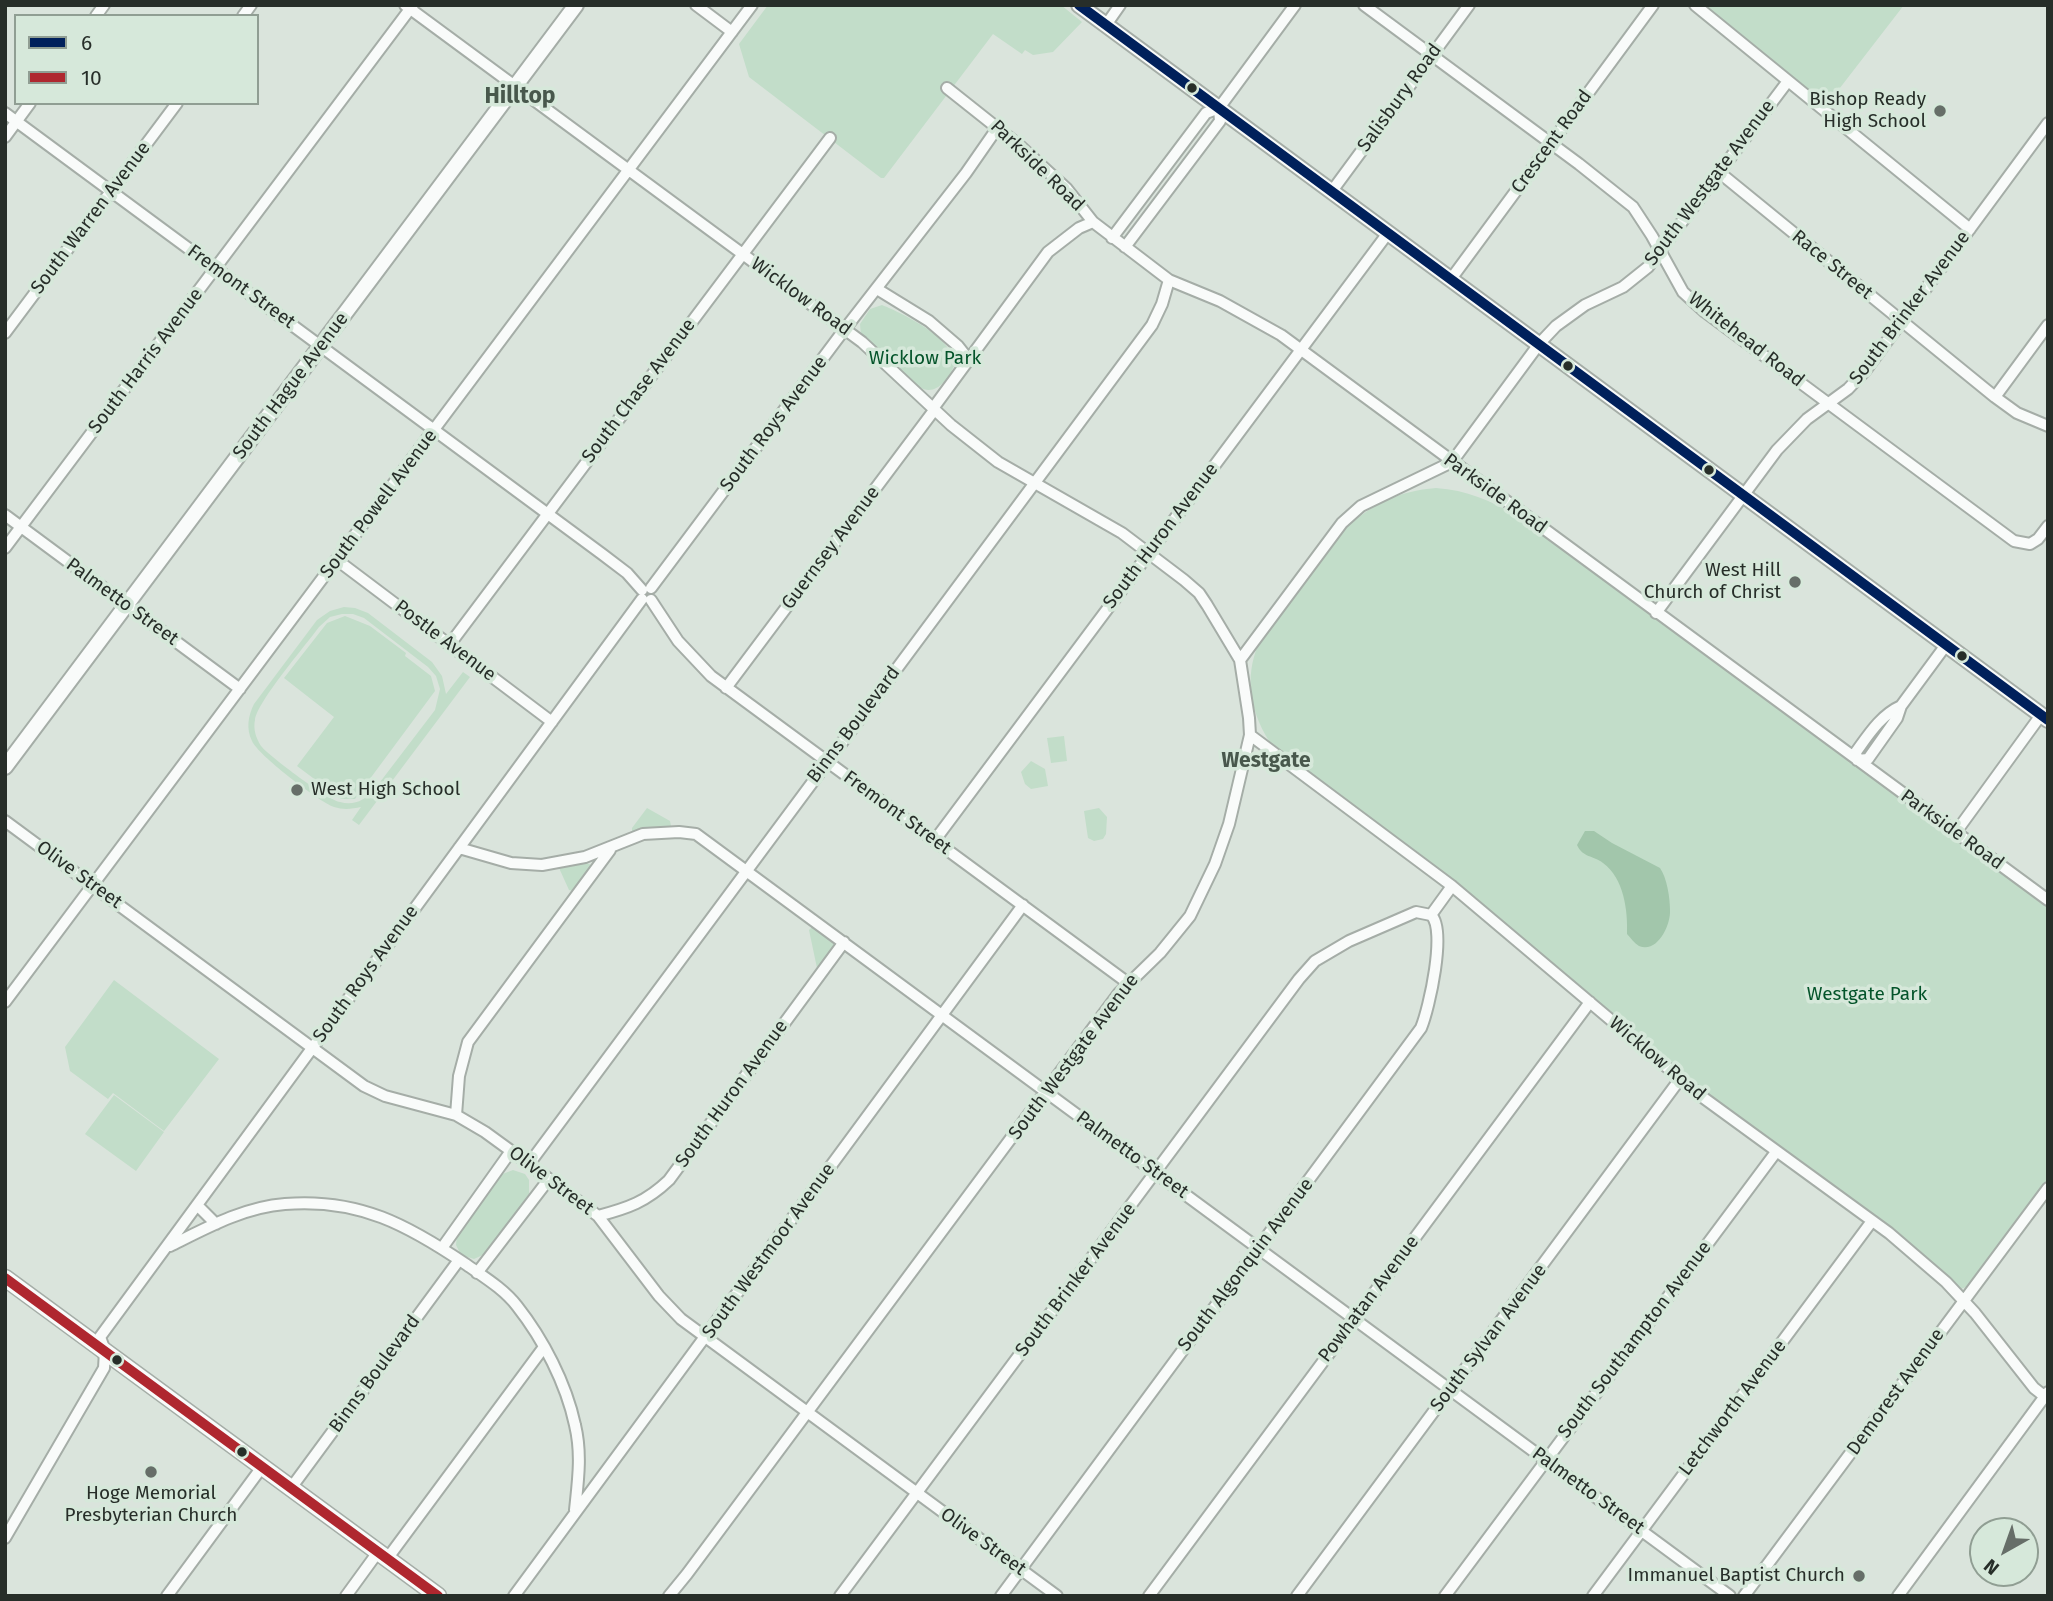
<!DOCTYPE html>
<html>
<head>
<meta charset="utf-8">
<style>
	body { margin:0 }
	#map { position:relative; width:2053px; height:1601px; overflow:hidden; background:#dae4dc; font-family:"Fira Sans",sans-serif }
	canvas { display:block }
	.frame { position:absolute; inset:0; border:7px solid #272e29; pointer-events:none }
	.legend { position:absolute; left:14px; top:14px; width:245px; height:91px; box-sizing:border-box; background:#d6e8da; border:2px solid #909e93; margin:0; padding:9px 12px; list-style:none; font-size:21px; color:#272e29 }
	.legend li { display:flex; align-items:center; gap:14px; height:35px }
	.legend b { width:35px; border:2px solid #909e93 }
	.north { position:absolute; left:1969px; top:1517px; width:70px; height:70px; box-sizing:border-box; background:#d6e8da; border:2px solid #909e93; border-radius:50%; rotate:220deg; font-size:19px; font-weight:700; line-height:28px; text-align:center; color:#272e29 }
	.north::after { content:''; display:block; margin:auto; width:24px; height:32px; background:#666e68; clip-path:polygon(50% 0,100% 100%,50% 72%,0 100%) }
</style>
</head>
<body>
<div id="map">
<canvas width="2053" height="1601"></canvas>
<div class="frame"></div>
<ul class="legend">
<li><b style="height:9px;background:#00205b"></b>6</li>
<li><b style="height:9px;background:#af272f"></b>10</li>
</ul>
<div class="north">N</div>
</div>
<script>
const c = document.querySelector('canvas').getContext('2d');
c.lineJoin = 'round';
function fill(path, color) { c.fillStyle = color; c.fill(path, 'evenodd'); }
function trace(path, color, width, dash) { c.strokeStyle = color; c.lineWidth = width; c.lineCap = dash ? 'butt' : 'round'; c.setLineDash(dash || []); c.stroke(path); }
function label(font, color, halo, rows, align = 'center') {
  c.font = font + ' "Fira Sans",sans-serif'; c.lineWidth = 7; c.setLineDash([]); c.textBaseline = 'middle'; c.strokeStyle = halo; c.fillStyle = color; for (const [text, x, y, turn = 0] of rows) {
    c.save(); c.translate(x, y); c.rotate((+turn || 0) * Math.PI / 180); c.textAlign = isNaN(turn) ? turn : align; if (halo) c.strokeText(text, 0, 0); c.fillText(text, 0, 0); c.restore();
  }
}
fill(new Path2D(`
	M 768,5 L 1061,5 L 1082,22 L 1053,52 L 1033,55 L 1025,50 L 1022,54 L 993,34 L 884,178 L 881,178 L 749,77 L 739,44 Z
	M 1704,5 L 1904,5 L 1826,106 Z
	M 882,305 C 904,314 956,339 954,366 C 948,380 935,397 919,387 L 861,336 L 860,324 L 870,309 Z
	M 1436,488 C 1467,490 1490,501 1517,515 L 2048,907 L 2048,1179 L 1966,1287 L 1961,1289 L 1956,1286 L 1702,1092 L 1269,741 C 1248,707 1244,672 1262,636 L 1344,530 C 1371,504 1399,491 1436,488 Z
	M 344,607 L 355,608 L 368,613 L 432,662 L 442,676 L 446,694 L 463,672 L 470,677 L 359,825 L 352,820 L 361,807 C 352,809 343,810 334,807 C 318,801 258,755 252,741 C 246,729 248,716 254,704 L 317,620 L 330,611 ZM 342,614 L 353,614 L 364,618 L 428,667 L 436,676 L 440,689 L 435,710 L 374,790 C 365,800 354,806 340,802 C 328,800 270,757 261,746 C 256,738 253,729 255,720 C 257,702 306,645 319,627 L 330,617 Z
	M 345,616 L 370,626 L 406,653 L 405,656 L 431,676 L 435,691 L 355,799 L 341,799 L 297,766 L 334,717 L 284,678 L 327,623 Z
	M 1064,736 L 1067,761 L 1051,763 L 1047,738 Z
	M 1031,761 L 1045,769 L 1048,786 L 1031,789 L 1025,784 L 1021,772 Z
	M 647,808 L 670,821 L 671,826 L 635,833 L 632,831 L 632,828 Z
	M 1099,808 L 1107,817 L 1106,834 L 1103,839 L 1094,841 L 1088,838 L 1084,811 Z
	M 585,862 L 591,865 L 590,868 L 573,891 L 569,890 L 559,868 Z
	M 813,926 L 836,944 L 817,968 L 809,930 Z
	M 114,980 L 219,1059 L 164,1131 L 113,1093 L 108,1099 L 70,1071 L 65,1047 Z
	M 114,1095 L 164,1132 L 136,1171 L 85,1134 Z
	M 513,1170 L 525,1174 L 529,1180 L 529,1194 L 487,1253 L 474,1259 L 461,1255 L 456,1245 L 457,1235 L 500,1175 Z`), '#c2ddc9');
fill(new Path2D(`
	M 1585,831 L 1594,831 L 1612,843 L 1660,868 C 1667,878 1670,898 1670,910 C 1671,925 1657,954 1639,946 C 1634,943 1631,938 1627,934 C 1628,911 1624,878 1603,863 C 1593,855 1583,858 1577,845 Z`), '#a2c6ab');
const minor = new Path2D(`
	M 405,5 L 862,342 L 951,425 L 998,462 L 1122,533 L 1184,580 L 1199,593 L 1207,605 L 1240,660 L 1249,718 L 1250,735 L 1229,824 L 1215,864 L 1190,916 L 1160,953 L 1119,993 L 687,1574 L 669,1596
	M 696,5 L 732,32
	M 1364,5 L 1579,164 L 1633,207 L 1652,236 L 1683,292 L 1705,312 L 2014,541 L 2030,544 L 2038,539 L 2048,526
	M 1695,5 L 1970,229
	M 96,16 L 104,5
	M 243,16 L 251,5
	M 1106,25 L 1120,5
	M 947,88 L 1020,146 L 1067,189 L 1093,222 L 1169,280 L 1220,301 L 1281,335 L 2048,900
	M 5,113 L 602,554 L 627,573 L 642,590
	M 5,137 L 30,103
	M 1720,173 L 1995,397 L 2017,413 L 2048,426
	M 1332,191 L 1469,5
	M 1112,238 L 1206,113 L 1219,108 L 1295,5
	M 1125,247 L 1220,121 L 1219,108
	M 1451,279 L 1653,5
	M 877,289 L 929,321 L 958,346 L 969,360
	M 5,333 L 177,103
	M 1995,397 L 2048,325
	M 934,407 L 1048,252 L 1079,228 L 1093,222
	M 5,515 L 240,689
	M 5,548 L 413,5
	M 337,560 L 552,722
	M 651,588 L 841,334 L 966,173 L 998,127
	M 651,600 L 678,641 L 711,676 L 1128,983
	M 1656,613 L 1777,450 L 1807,419 L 1848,389 L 1865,371 L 2048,123
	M 450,644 L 830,138
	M 1240,660 L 1342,523 L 1361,506 L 1452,462 L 1539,344 L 1556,326 L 1585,305 L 1623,287 L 1648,267 L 1788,81
	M 726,688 L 935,409
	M 1901,706 C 1881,715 1869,734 1856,752 L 1857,760 L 1868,759 L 1897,718 L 1901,706 L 1946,645
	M 1250,735 L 1452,886 L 1701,1096 L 1889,1233 L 1946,1282 L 1975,1313 L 2034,1388 L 2048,1399
	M 5,821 L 364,1086 L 385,1096 L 456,1115 L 485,1132 L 529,1164 L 598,1216 L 659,1296 L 681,1319 L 1057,1596
	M 1956,832 L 2041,715
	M 935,840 L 1388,233
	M 459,848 L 511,863 L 542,865 L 585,857 L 643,834 L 679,832 L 696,834 L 1730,1596
	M 1431,915 L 1452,886
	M 5,1002 L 752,5
	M 456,1115 L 459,1076 L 468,1042 L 610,850
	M 529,1164 L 1152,325 L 1162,304 L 1169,280
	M 197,1205 L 216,1224
	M 598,1216 C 628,1208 646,1202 669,1180 L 844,942
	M 170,1246 C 206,1228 244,1207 285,1204 C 359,1198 408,1225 467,1265 C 484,1277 504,1289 517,1306 C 543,1339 566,1383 575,1425 C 582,1454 578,1481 575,1510
	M 442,1248 L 511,1151
	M 477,1273 L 549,1179
	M 291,1488 L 459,1260
	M 5,1538 L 104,1368 L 105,1351 L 100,1337 L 642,599
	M 387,1559 L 544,1347
	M 167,1596 L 262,1467
	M 346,1596 L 378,1552
	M 514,1596 L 1023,905
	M 840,1596 L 1299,979 L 1315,961 L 1349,941 L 1416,912 L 1431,915
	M 1001,1596 L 1421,1028 C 1429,1009 1447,929 1431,915
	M 1149,1596 L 1590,1002
	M 1297,1596 L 1680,1079
	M 1445,1596 L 1776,1152
	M 1593,1596 L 1872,1221
	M 1744,1596 L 2048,1188
	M 1898,1596 L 2048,1392`);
const secondary = new Path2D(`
	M 1079,5 L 2048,720
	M 5,767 L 576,5`);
const primary = new Path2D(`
	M 5,1278 L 438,1596`);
trace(minor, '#a5ada7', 14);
trace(secondary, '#a5ada7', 18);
trace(primary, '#a5ada7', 19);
trace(minor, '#f9fbfa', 10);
trace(secondary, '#f9fbfa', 14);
trace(primary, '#f9fbfa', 16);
trace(new Path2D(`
	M 1079,5 L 2048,720`), '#00205b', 10);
trace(new Path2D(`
	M 5,1278 L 438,1596`), '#af272f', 10);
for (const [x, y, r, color] of [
	[1192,88,6,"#272e29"],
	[1940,111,7,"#666e68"],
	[1568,366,6,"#272e29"],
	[1709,470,6,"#272e29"],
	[1795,582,7,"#666e68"],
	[1962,656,6,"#272e29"],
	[297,790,7,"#666e68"],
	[117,1360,6,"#272e29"],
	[242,1452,6,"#272e29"],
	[151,1472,7,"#666e68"],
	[1859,1576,7,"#666e68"]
]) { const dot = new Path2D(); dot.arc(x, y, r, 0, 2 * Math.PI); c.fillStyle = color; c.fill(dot); trace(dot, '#d6e8da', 2.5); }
label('19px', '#272e29', '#d6e8da', [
	["Salisbury Road",1400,98,-54],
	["Crescent Road",1552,142,-54],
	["Parkside Road",1037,166,44],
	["South Westgate Avenue",1710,183,-53],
	["South Warren Avenue",91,218,-53],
	["Race Street",1832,265,39],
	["Fremont Street",241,287,36],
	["Wicklow Road",801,297,36],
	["South Brinker Avenue",1910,308,-53],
	["Whitehead Road",1746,340,38],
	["South Harris Avenue",146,361,-53],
	["South Hague Avenue",291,386,-53],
	["South Chase Avenue",639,391,-53],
	["South Roys Avenue",774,424,-53],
	["Parkside Road",1495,494,36],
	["South Powell Avenue",379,504,-53],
	["South Huron Avenue",1161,536,-53],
	["Guernsey Avenue",831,548,-53],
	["Palmetto Street",122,602,36],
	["Postle Avenue",445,641,37],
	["Binns Boulevard",854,725,-53],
	["Fremont Street",897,813,36],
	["Parkside Road",1952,830,36],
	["Olive Street",79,875,36],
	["South Roys Avenue",366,974,-54],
	["South Westgate Avenue",1074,1057,-53],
	["Wicklow Road",1657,1059,40],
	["South Huron Avenue",732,1094,-54],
	["Palmetto Street",1132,1155,36],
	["Olive Street",551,1181,37],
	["South Westmoor Avenue",769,1251,-54],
	["South Algonquin Avenue",1246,1265,-53],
	["South Brinker Avenue",1076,1280,-53],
	["Powhatan Avenue",1369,1299,-53],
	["South Sylvan Avenue",1489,1338,-53],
	["South Southampton Avenue",1635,1340,-53],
	["Binns Boulevard",375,1374,-54],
	["Demorest Avenue",1896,1392,-54],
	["Letchworth Avenue",1733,1408,-53],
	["Palmetto Street",1588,1491,36],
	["Olive Street",983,1542,36]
]);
label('19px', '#272e29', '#d6e8da', [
	["Bishop Ready",1926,100],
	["High School",1926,122],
	["West Hill",1781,571],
	["Church of Christ",1781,593],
	["West High School",311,790,"left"],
	["Hoge Memorial",151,1494,"center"],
	["Presbyterian Church",151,1516,"center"],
	["Immanuel Baptist Church",1845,1576]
], 'right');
label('19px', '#04542a', '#d6e8da', [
	["Wicklow Park",925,359],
	["Westgate Park",1867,995]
]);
label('bold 21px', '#48584c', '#d6e8da', [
	["Westgate",1266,761]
]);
label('bold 23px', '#48584c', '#d6e8da', [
	["Hilltop",520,97]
]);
</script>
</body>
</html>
